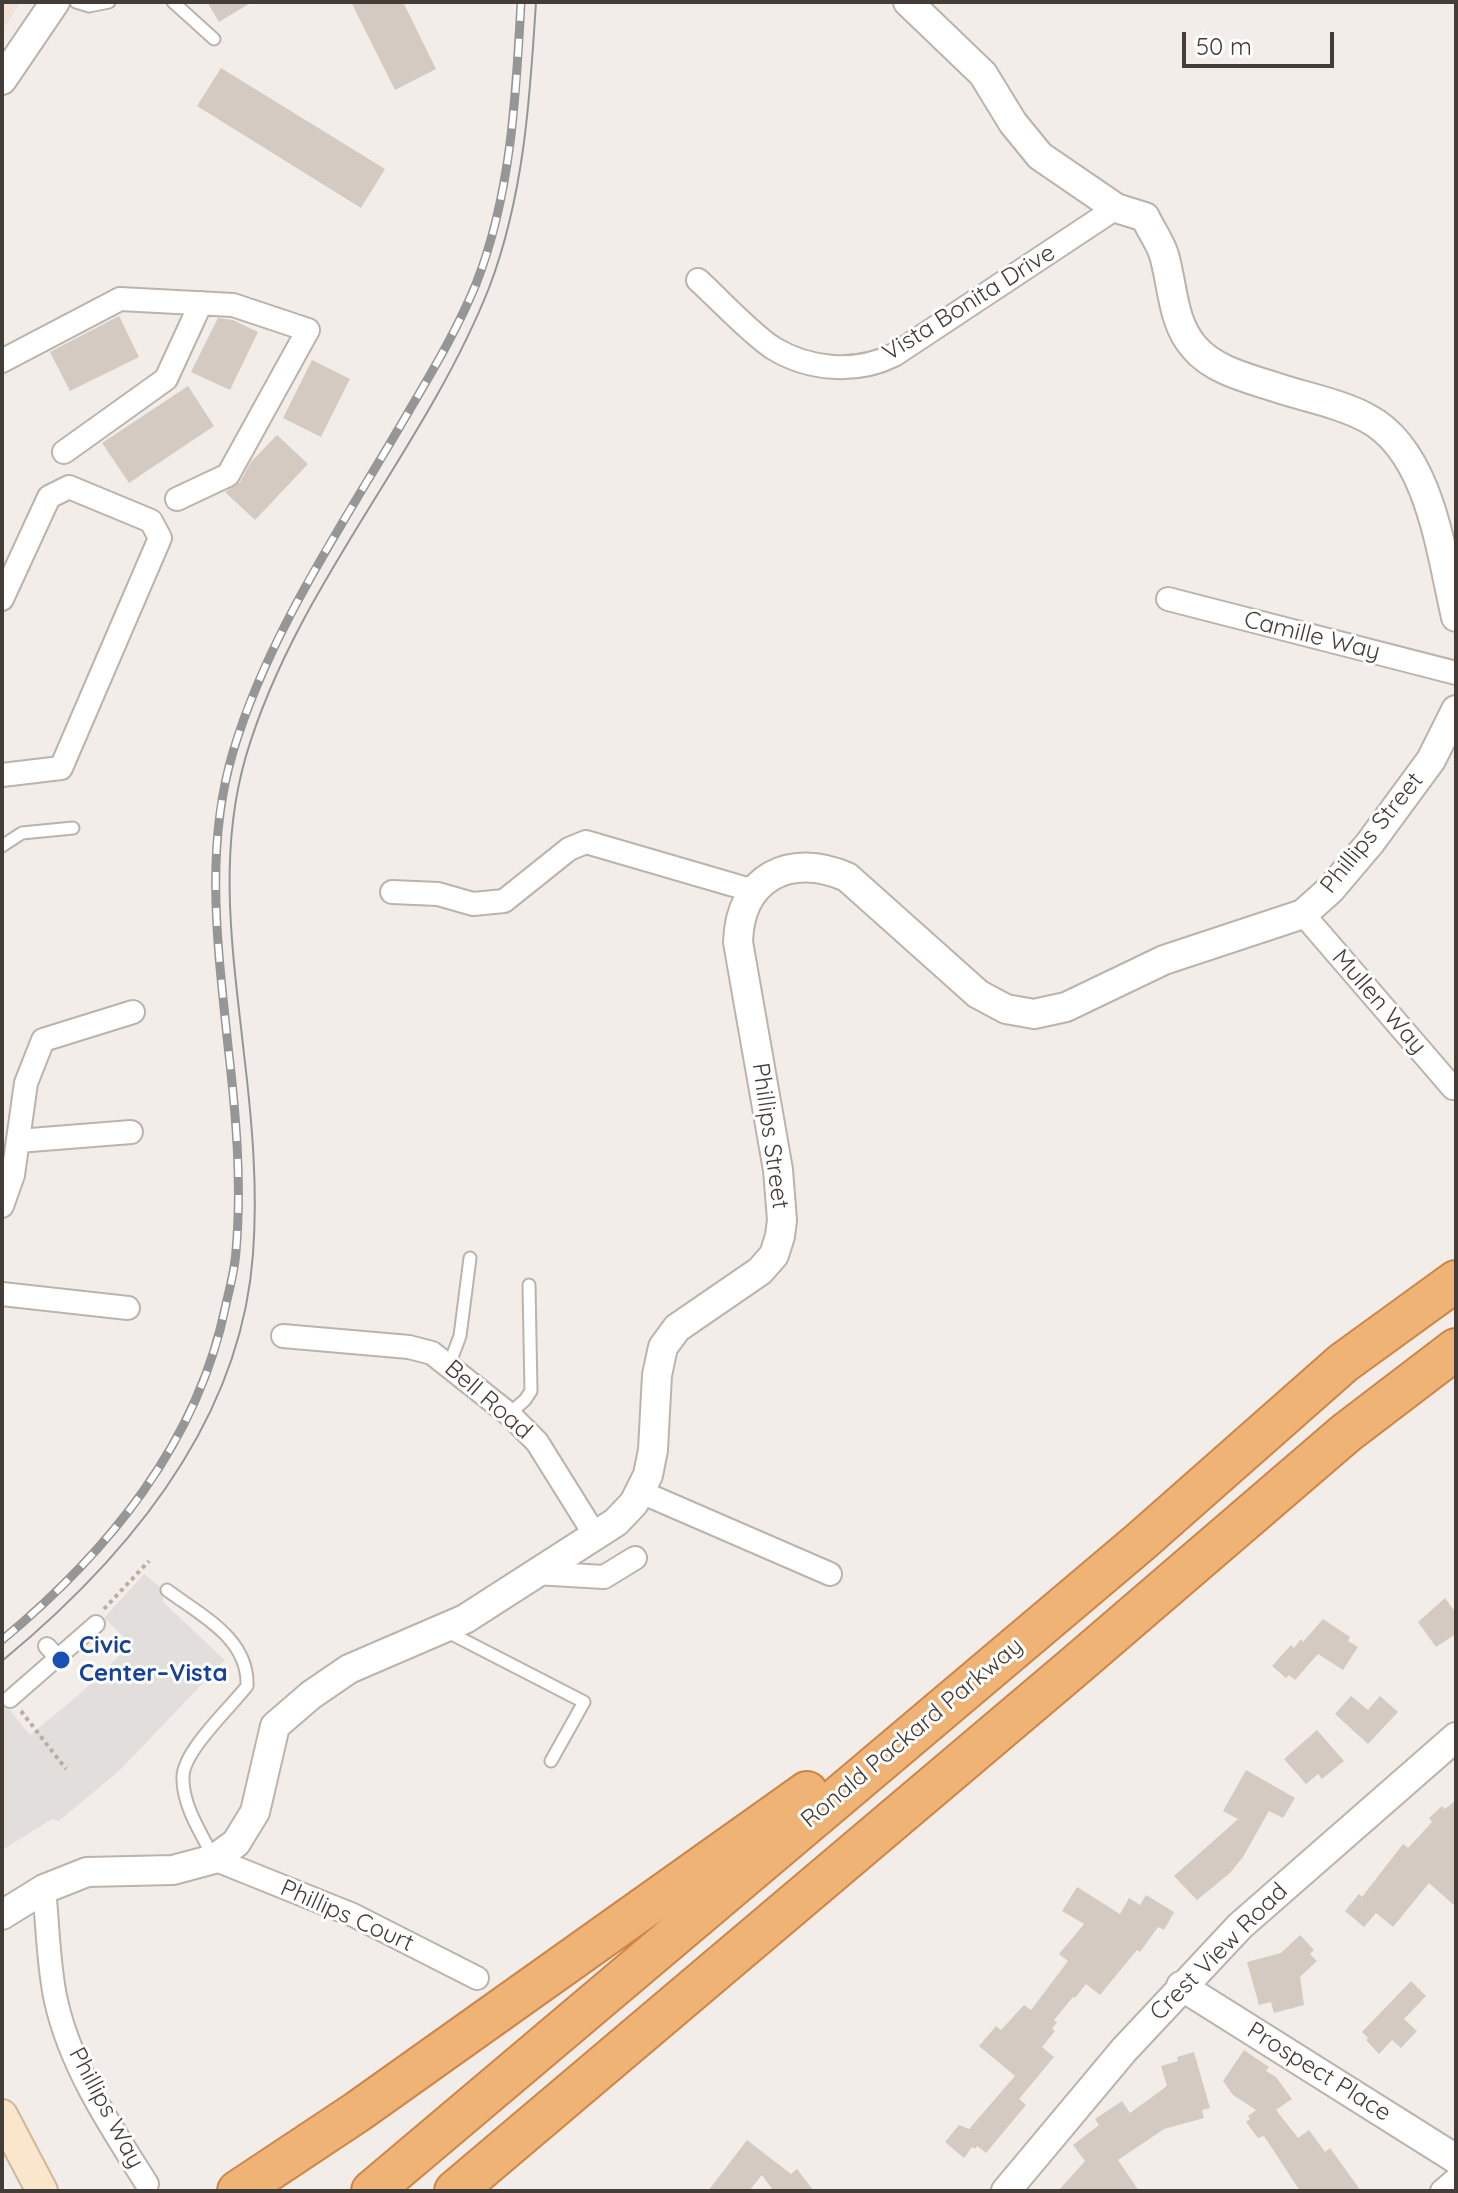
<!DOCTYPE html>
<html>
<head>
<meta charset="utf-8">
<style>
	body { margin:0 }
	#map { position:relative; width:1458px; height:2193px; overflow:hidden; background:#f2ede8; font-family:Quicksand,sans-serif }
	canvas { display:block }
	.frame { position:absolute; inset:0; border:4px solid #443d37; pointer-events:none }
	.scale { position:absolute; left:1182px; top:32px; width:152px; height:36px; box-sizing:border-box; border:4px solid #443d37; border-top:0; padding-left:10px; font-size:24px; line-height:28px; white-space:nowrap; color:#443d37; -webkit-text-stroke:6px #fff; paint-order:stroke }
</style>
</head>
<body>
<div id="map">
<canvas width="1458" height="2193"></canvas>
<div class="frame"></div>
<div class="scale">50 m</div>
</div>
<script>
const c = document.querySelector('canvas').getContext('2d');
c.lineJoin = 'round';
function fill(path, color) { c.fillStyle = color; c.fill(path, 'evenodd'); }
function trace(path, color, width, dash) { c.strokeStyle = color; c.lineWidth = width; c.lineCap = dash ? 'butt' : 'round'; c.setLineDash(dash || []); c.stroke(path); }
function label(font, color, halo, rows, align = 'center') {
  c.font = font + ' Quicksand,sans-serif'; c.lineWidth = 6; c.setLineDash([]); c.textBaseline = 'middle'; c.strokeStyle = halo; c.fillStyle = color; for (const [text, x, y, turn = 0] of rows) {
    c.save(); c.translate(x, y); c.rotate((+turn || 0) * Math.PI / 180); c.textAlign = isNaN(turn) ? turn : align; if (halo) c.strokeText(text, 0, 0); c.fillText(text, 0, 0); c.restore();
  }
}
fill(new Path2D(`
	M 2,2 L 21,2 L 2,30 Z`), '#f2e1d5');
fill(new Path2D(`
	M 144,1574 L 160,1587 L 164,1603 L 225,1660 L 120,1770 L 59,1821 L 52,1819 L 2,1850 L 2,1706 L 5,1704 L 30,1735 L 81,1693 L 131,1644 L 104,1618 Z`), '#e1dedc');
fill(new Path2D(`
	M 207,2 L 252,2 L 219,22 Z
	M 351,2 L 403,2 L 436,69 L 395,90 Z
	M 221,68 L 385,169 L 361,208 L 197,106 Z
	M 119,316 L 139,357 L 70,391 L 50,352 Z
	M 218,318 L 233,320 L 258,332 L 230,390 L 191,372 Z
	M 312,360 L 350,379 L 321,437 L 283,418 Z
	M 188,386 L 214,426 L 129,483 L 102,443 Z
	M 277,435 L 308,464 L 255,520 L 225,492 L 240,482 L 251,462 Z
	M 1445,1598 L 1456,1613 L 1456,1634 L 1436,1647 L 1418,1622 Z
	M 1323,1619 L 1350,1637 L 1348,1641 L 1358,1647 L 1343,1670 L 1318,1654 L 1295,1680 L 1289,1675 L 1286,1678 L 1272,1666 L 1291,1645 L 1294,1648 L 1301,1639 L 1303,1642 Z
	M 1351,1696 L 1368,1710 L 1380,1696 L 1398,1712 L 1368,1744 L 1335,1714 Z
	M 1317,1730 L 1344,1761 L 1322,1779 L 1318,1774 L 1306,1784 L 1284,1759 Z
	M 1246,1770 L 1295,1798 L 1283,1818 L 1269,1811 L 1243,1857 L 1230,1873 L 1197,1900 L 1174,1876 L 1238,1819 L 1223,1811 Z
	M 1456,1800 L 1456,1907 L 1429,1883 L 1393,1927 L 1376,1913 L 1364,1927 L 1345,1911 L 1359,1894 L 1362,1897 L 1403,1844 L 1408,1848 L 1432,1822 L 1429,1818 L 1442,1806 L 1445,1809 Z
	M 1077,1887 L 1120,1914 L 1129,1898 L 1140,1905 L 1146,1895 L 1174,1912 L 1164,1930 L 1158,1927 L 1140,1952 L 1137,1950 L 1100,1995 L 1086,1984 L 1075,1998 L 1073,1997 L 1054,2020 L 1057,2022 L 1052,2029 L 1055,2031 L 1042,2047 L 1054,2057 L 1019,2099 L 1026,2105 L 986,2153 L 977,2146 L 975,2149 L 972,2147 L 964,2158 L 945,2142 L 959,2125 L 969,2129 L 1015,2076 L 979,2046 L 996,2026 L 1001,2030 L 1024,2005 L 1031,2010 L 1068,1961 L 1059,1954 L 1084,1924 L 1062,1911 Z
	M 1300,1935 L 1314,1950 L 1310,1954 L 1317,1961 L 1300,1977 L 1304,2005 L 1274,2013 L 1271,2002 L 1259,2005 L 1247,1962 L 1281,1953 Z
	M 1411,1981 L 1426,1996 L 1404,2019 L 1417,2031 L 1401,2048 L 1392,2040 L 1379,2054 L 1366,2040 L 1368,2038 L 1362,2032 Z
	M 1244,2050 L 1269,2067 L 1266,2071 L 1276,2077 L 1292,2099 L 1276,2110 L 1298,2138 L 1309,2130 L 1325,2152 L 1330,2148 L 1361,2191 L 1300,2191 L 1264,2136 L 1258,2138 L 1246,2122 L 1250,2119 L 1248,2116 L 1256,2110 L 1233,2095 L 1223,2081 Z
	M 1194,2052 L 1210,2108 L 1202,2110 L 1204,2118 L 1164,2129 L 1118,2160 L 1139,2191 L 1058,2191 L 1085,2161 L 1073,2145 L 1099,2125 L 1095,2119 L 1122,2101 L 1130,2113 L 1167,2086 L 1161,2066 L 1178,2061 L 1177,2057 Z
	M 747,2140 L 791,2174 L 797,2169 L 814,2191 L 768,2191 L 772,2189 L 762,2175 L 749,2191 L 708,2191 Z`), '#d5cac1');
const service = new Path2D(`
	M 76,2 L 89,6 L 109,2
	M 173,2 L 214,39
	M 2,846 L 22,833 L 73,828
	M 449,1365 L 460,1336 L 470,1258
	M 509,1414 L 525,1400 L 531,1391 L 529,1285
	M 167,1590 C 200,1615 249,1638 247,1686 C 231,1707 183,1751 183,1777 C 182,1805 202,1835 214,1858
	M 446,1631 L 584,1702 L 551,1761`);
const pedestrian = new Path2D(`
	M 47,1646 L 59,1659
	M 10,1699 L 96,1624`);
const minor = new Path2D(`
	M 698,280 C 719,299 750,333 773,348 C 809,370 856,374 894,355 L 1116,208
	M 2,361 L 120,299 L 233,305 L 308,330 L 228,475 L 177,499
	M 64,452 L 166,379 L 201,303
	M 2,599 L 49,497 L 69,487 L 151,521 L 160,538 L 61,768 L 2,775
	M 1168,599 L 1456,673
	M 392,892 L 438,894 L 473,904 L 504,901 L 569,849 L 586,842 L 754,891
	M 1303,914 L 1453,1088 L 1456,1085
	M 18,1141 L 131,1132
	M 2,1206 L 13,1175 L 26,1083 L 43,1040 L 133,1012
	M 2,1294 L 128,1308
	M 283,1336 L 409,1347 L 432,1353 L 509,1414 L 537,1442 L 595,1535
	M 641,1492 L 830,1574
	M 535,1573 L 604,1577 L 635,1558
	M 214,1859 L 353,1915 L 477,1978
	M 44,1889 C 48,1926 48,1965 56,2001 C 71,2068 111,2127 147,2184
	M 1442,2191 L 1456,2179`);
const tertiary = new Path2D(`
	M 908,2 L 983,74 L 1013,123 L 1040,156 L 1116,208 L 1145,217 C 1151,230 1160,242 1164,255 C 1173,286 1172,322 1194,347 C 1213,370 1247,378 1275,387 C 1304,397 1339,403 1367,418 C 1430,451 1441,553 1456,617
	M 2,80 L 55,2
	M 2,1915 L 44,1889 L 87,1872 L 173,1870 L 214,1859 L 236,1843 L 255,1812 L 275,1726 L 311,1695 L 349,1669 L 465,1619 L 616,1522 L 634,1503 L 648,1475 L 653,1450 L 657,1375 L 663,1347 L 677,1328 L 760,1271 L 774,1255 L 780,1236 L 782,1220 L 778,1170 L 738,942 C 740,877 790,852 847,877 L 978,994 L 1006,1009 L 1034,1014 L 1066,1007 L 1164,960 L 1303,914 L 1331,889 L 1370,843 L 1431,760 L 1456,710
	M 1181,1986 L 1456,2159
	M 1006,2191 L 1124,2050 L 1240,1926 L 1456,1737`);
const secondary = new Path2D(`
	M 2,2115 L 42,2191`);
const motorway = new Path2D(`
	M 238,2191 L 357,2112 L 807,1792
	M 372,2191 L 1139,1543 L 1343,1363 L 1456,1281
	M 455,2191 L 1075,1666 L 1346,1433 L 1456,1349`);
trace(service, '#bcb3ab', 15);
trace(pedestrian, '#bcb3ab', 20);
trace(minor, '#bcb3ab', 26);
trace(tertiary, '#bcb3ab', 32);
trace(secondary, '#cdb89b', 34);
trace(motorway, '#cd8546', 44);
trace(new Path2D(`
	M 104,1609 L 149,1561
	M 21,1711 L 66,1769`), '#bdad9e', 4, [4, 4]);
trace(service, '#fff', 11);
trace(pedestrian, '#fff', 16);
trace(minor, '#fff', 22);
trace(tertiary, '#fff', 28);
trace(secondary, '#f9e6cb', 30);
trace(motorway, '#efb376', 40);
trace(new Path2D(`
	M 2,1661 C 127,1558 241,1422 253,1254 C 258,1187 252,1121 244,1054 C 233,954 217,855 246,756 C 296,586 424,452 489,288 C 524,196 530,99 536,2`), '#969696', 2);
const rail = new Path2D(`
	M 2,1640 C 108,1552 198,1443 226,1304 C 230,1287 235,1269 236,1251 C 242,1183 236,1114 228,1046 C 218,948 204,849 233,752 C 269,631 346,520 409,411 C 433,370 458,328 476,284 C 511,195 516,97 521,2`);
trace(rail, '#969696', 9);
trace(rail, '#fff', 6, [18]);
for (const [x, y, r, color] of [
	[61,1660,10,"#1a4fb4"]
]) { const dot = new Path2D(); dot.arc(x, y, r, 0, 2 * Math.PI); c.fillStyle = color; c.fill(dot); trace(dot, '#fff', 3); }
label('24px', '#443d37', '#fff', [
	["Vista Bonita Drive",969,303,-32],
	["Camille Way",1312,636,14],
	["Phillips Street",1372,833,-51],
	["Mullen Way",1379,1002,49],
	["Phillips Street",770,1136,82],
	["Bell Road",488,1400,41],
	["Ronald Packard Parkway",912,1733,-40],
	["Phillips Court",347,1916,24],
	["Crest View Road",1219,1952,-45],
	["Prospect Place",1319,2072,32],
	["Phillips Way",106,2108,62]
]);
label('bold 24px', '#164399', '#fff', [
	["Civic",79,1646],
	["Center–Vista",79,1674]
], 'left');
</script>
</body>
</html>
